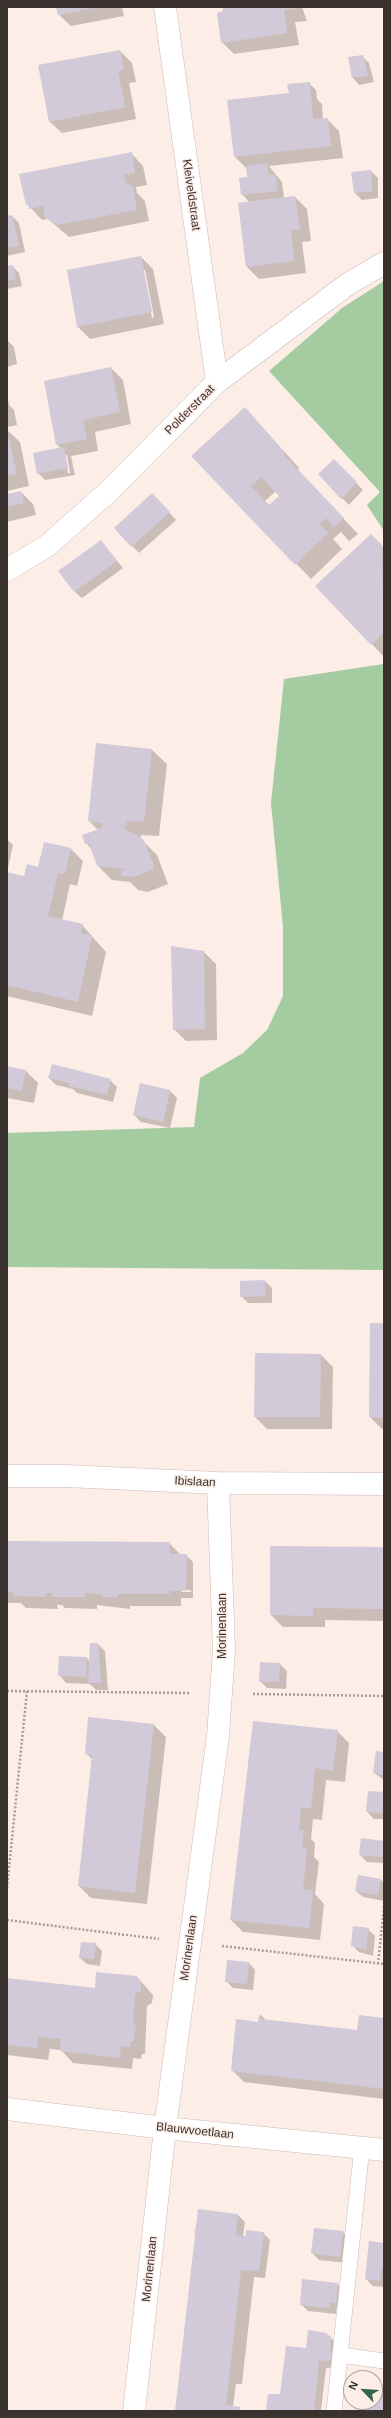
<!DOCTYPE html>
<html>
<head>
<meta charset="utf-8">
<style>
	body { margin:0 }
	#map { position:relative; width:391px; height:2418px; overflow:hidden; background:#fdede7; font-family:Helvetica,sans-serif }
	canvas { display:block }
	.frame { position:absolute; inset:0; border:8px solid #39322f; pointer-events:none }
	.north { position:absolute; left:343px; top:2370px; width:40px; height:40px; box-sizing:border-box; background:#fdede7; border:1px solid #afa29d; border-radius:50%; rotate:295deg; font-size:11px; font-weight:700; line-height:16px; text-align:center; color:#39322f }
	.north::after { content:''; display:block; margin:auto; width:14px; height:18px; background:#30654b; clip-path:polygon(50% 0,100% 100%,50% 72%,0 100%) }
</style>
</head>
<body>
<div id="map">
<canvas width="391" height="2418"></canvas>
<div class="frame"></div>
<div class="north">N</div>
</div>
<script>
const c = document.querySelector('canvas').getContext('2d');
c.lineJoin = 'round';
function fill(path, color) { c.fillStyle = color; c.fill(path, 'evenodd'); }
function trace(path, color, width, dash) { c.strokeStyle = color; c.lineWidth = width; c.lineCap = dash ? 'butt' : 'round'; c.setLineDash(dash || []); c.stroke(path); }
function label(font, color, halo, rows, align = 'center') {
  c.font = font + ' Helvetica,sans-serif'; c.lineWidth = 3; c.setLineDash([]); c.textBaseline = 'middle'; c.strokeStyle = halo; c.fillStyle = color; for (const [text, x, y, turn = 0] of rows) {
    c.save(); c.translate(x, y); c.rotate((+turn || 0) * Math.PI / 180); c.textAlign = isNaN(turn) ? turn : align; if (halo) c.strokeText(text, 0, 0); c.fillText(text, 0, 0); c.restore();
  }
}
fill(new Path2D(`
	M 384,281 L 384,531 L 367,505 L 380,492 L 269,371 L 342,308 Z
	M 384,664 L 384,1270 L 7,1267 L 7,1133 L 194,1127 L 200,1078 L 243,1053 L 267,1030 L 283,996 L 283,927 L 271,803 L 284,679 Z`), '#a4cca0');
fill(new Path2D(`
	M 57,7 L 122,7 L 124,16 L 71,26 L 58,14 Z
	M 224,7 L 302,7 L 307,21 L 295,22 L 299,45 L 234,54 L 222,42 Z
	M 120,51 L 132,63 L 136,82 L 129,83 L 136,119 L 62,133 L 49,121 Z
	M 362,56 L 369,63 L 374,82 L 359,85 L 353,78 Z
	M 309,83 L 316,90 L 317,99 L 322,104 L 323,119 L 327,119 L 339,131 L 343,158 L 269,166 L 282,182 L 284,198 L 295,197 L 307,209 L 311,241 L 302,242 L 306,273 L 259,279 L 247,267 L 250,203 L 242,194 L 248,178 L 247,169 L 235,157 L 290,94 Z
	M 131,153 L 143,166 L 147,185 L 136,187 L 137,193 L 145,201 L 149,221 L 69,237 L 48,219 L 42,220 L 27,204 Z
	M 371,171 L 378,178 L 378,198 L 362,200 L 355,193 Z
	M 12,216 L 19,223 L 25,252 L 7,256 L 7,217 Z
	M 141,257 L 153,269 L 164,324 L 90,339 L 78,327 ZM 143,270 L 145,270 L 154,317 L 152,318 Z
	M 12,266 L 19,273 L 22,286 L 7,289 L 7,267 Z
	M 7,340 L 14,347 L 17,364 L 7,367 Z
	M 111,368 L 123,380 L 131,424 L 95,432 L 98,451 L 71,456 L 75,475 L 45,480 L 38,473 L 61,449 L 57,444 ZM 65,455 L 67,455 L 70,473 L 68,473 Z
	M 7,394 L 9,405 L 14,410 L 17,425 L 7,427 Z
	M 245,408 L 299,468 L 298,470 L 358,534 L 349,541 L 341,532 L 333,539 L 342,549 L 311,579 L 193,456 ZM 276,491 L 280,496 L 270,506 L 265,501 Z
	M 7,430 L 20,442 L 29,486 L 7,491 Z
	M 334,460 L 363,490 L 349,505 L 342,498 Z
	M 21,492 L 33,504 L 36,515 L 7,522 L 7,495 Z
	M 159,501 L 176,520 L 139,553 L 115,528 Z
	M 371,535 L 384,548 L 383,656 L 372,644 Z
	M 101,541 L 123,568 L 82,598 L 75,592 Z
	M 97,744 L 152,750 L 167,764 L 159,836 L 141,835 L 141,839 L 157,855 L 168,884 L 148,892 L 138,890 L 130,882 L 112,880 L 97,865 L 92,850 L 86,843 L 98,830 L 89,821 Z
	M 7,839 L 13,845 L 7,873 L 25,877 L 71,849 L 83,861 L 77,886 L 70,884 L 62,921 L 82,925 L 106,952 L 92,1016 L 7,996 Z
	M 204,952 L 216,964 L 217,1040 L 186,1041 L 174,1029 Z
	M 7,1067 L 26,1071 L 38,1083 L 34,1103 L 7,1098 Z
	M 49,1078 L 110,1080 L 117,1087 L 113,1102 L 77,1093 L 73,1089 L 56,1085 Z
	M 140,1085 L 170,1091 L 177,1098 L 170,1128 L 141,1122 L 134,1115 Z
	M 265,1281 L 272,1288 L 272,1303 L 248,1303 L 241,1296 Z
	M 384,1324 L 384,1429 L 382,1429 L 370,1417 Z
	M 321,1355 L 333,1367 L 332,1429 L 267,1429 L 255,1417 Z
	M 7,1542 L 169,1543 L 181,1555 L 186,1555 L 193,1562 L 193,1598 L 181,1598 L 181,1606 L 130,1606 L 130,1609 L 97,1605 L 97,1609 L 65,1608 L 62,1605 L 57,1605 L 58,1609 L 26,1608 L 21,1603 L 7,1603 ZM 181,1590 L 191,1590 L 191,1592 L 181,1592 Z
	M 384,1548 L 384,1621 L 325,1620 L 325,1627 L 283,1627 L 271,1615 Z
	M 98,1644 L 105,1651 L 108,1690 L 96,1690 L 90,1684 L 66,1683 L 60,1676 L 87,1658 L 90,1662 Z
	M 280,1664 L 287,1671 L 286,1689 L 267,1688 L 260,1681 Z
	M 254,1722 L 337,1731 L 349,1743 L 345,1782 L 326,1780 L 322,1820 L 313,1819 L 311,1839 L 315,1843 L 314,1857 L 319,1862 L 315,1894 L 324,1904 L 320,1940 L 243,1932 L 231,1920 Z
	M 154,1725 L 166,1737 L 147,1904 L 91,1898 L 79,1886 L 92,1759 L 86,1753 Z
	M 384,1753 L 384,1780 L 374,1773 Z
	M 384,1793 L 384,1819 L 374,1819 L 367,1812 Z
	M 362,1839 L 384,1842 L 384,1863 L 367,1862 L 360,1855 Z
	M 359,1876 L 381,1880 L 384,1883 L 384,1901 L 363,1897 L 356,1891 Z
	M 368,1929 L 375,1936 L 373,1956 L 359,1952 L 352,1945 Z
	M 95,1944 L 102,1951 L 100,1966 L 87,1964 L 80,1958 Z
	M 249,1963 L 255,1970 L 253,1990 L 233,1988 L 226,1981 Z
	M 137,1977 L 153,1995 L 152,2003 L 147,2006 L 145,2054 L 142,2054 L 141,2059 L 133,2058 L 132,2069 L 73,2063 L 61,2050 L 50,2049 L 48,2060 L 7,2055 L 7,1979 L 96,1989 Z
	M 260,2014 L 266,2020 L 358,2031 L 384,2019 L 384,2099 L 244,2082 L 232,2070 L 259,2023 Z
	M 199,2211 L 238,2215 L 245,2222 L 243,2236 L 263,2233 L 270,2240 L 265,2278 L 254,2277 L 242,2384 L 236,2384 L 233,2407 L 242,2411 L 176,2411 L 196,2234 L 193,2231 L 195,2232 Z
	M 343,2232 L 349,2239 L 347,2263 L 319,2260 L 312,2253 Z
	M 384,2244 L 384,2287 L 373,2286 L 366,2279 Z
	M 337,2284 L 344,2291 L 342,2309 L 336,2309 L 336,2314 L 308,2311 L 301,2304 Z
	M 327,2334 L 337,2344 L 337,2367 L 326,2368 L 321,2411 L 269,2411 L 267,2409 L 281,2395 Z`), '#0003');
fill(new Path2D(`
	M 56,7 L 94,7 L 94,8 L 58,15 Z
	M 223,7 L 295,7 L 295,9 L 284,10 L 287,33 L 221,43 L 217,13 L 223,11 Z
	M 120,50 L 124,70 L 118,71 L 125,107 L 49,122 L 38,65 Z
	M 363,55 L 368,76 L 352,78 L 348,57 Z
	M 310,82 L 313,119 L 328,118 L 331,146 L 234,157 L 227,100 L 289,93 L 287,84 Z
	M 132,152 L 135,173 L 124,175 L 126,183 L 133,187 L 137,210 L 57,225 L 45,218 L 43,206 L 29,209 L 28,204 L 26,205 L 19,174 Z
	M 267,163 L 268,175 L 276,174 L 277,191 L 241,195 L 239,178 L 247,177 L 246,166 Z
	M 371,170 L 372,191 L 354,193 L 351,172 Z
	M 295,196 L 300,229 L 291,230 L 294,261 L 246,267 L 238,203 Z
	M 12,215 L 19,246 L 7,248 L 7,216 Z
	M 141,256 L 152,312 L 77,327 L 67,270 Z
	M 13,265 L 16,279 L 7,281 L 7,266 Z
	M 111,367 L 120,412 L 83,420 L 87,439 L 56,445 L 44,381 Z
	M 245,407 L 285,453 L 284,455 L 344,518 L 334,527 L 326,518 L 319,524 L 328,533 L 295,565 L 191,456 ZM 261,477 L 279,496 L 269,505 L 251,486 Z
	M 7,429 L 17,474 L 7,476 Z
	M 64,447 L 68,468 L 37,474 L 33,453 Z
	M 334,459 L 357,482 L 341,499 L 318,474 Z
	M 21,491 L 24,503 L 7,507 L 7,494 Z
	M 152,493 L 170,512 L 131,547 L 114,528 Z
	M 371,534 L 382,545 L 384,632 L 371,645 L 315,586 Z
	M 101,540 L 117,561 L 74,592 L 58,571 Z
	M 96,743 L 152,749 L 144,822 L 127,821 L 126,827 L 119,826 L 143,839 L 153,863 L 154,869 L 133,877 L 122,876 L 121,872 L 125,869 L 97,866 L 89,843 L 85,844 L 82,835 L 102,828 L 102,823 L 88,821 Z
	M 44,842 L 71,848 L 65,874 L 58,873 L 48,916 L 83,924 L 81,933 L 92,936 L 78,1002 L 7,985 L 7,872 L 24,876 L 27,864 L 38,867 Z
	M 171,946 L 204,951 L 205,1029 L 173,1030 Z
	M 52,1064 L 111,1079 L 107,1095 L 69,1086 L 69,1083 L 48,1078 Z
	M 7,1066 L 26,1070 L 22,1091 L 7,1088 Z
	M 140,1083 L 170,1090 L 163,1122 L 133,1115 Z
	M 265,1280 L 265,1296 L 240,1297 L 240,1281 Z
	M 370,1323 L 384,1323 L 384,1418 L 369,1417 Z
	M 255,1353 L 321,1354 L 320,1417 L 254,1417 Z
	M 7,1541 L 170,1542 L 170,1554 L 187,1554 L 186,1591 L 170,1591 L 169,1594 L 118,1594 L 118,1597 L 102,1597 L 101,1594 L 88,1593 L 85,1593 L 85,1597 L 52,1597 L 52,1593 L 46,1593 L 46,1597 L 13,1596 L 13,1592 L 7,1592 Z
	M 270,1546 L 384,1547 L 384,1609 L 313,1608 L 313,1616 L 270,1615 Z
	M 90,1643 L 98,1643 L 101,1683 L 88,1683 Z
	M 59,1656 L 87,1657 L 86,1677 L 58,1676 Z
	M 260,1662 L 280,1663 L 279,1682 L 259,1682 Z
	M 88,1717 L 154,1724 L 135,1893 L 78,1886 L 92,1755 L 85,1754 Z
	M 253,1721 L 338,1730 L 333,1771 L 315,1768 L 311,1809 L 301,1807 L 299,1830 L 304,1830 L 302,1848 L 307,1849 L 303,1889 L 313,1891 L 309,1928 L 230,1920 Z
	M 376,1751 L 384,1752 L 384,1775 L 373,1773 Z
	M 368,1791 L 384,1792 L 384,1813 L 366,1812 Z
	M 361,1838 L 384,1841 L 383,1857 L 359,1855 Z
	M 358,1875 L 381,1879 L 378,1895 L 355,1891 Z
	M 353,1926 L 369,1928 L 366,1950 L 351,1946 Z
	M 81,1942 L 96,1943 L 94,1959 L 79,1958 Z
	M 227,1960 L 249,1962 L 247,1984 L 225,1982 Z
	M 96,1972 L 137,1976 L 141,1982 L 141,1991 L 135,1994 L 133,2024 L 136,2025 L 133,2042 L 130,2042 L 130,2047 L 121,2046 L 120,2058 L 60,2051 L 61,2039 L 38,2037 L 37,2048 L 7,2045 L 7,1978 L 95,1988 Z
	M 259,2015 L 261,2019 L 357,2030 L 359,2015 L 384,2018 L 384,2089 L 231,2071 L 236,2019 L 258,2022 Z
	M 198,2209 L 238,2214 L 236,2235 L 246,2236 L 246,2230 L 264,2232 L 259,2271 L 241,2270 L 226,2405 L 240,2407 L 239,2411 L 175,2411 Z
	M 314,2228 L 343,2231 L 340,2257 L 311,2253 Z
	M 369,2241 L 384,2243 L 384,2269 L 382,2269 L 380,2281 L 365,2279 Z
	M 302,2279 L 338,2283 L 336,2303 L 330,2302 L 329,2308 L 300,2305 Z
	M 308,2330 L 327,2333 L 327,2335 L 331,2336 L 330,2351 L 332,2351 L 331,2360 L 319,2361 L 314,2411 L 266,2410 L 268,2394 L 280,2394 L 286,2346 L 306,2348 Z
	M 375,2384 L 384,2385 L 384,2411 L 360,2411 L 361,2402 L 375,2402 Z`), '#d2c9d9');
const lane = new Path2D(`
	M 340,2355 L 384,2361
	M 334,2411 L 362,2147`);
const street = new Path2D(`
	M 165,7 L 217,382
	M 7,1476 L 66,1476 L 218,1483 L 384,1484
	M 7,2109 L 165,2128 L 384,2150
	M 134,2411 L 165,2128 L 218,1736 L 224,1650 L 218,1483`);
const secondary = new Path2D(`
	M 7,570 L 47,546 L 109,491 L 217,382 L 348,284 L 384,263`);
trace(lane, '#cdb9b3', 16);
trace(street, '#cdb9b3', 23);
trace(secondary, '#cdb9b3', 23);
trace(new Path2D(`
	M 7,1691 L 190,1693
	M 253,1694 L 384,1696
	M 7,1888 L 27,1691
	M 7,1920 L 159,1939
	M 222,1946 L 384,1964
	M 378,1964 L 384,1907`), '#a89c97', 2.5, [2, 2]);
trace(lane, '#fff', 15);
trace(street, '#fff', 22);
trace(secondary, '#fff', 22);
label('12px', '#39322f', '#fdede7', [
	["Kleiveldstraat",191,195,82],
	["Polderstraat",190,410,-45],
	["Ibislaan",195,1482,3],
	["Morinenlaan",223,1626,-90],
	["Morinenlaan",189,1948,-82],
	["Blauwvoetlaan",195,2131,6],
	["Morinenlaan",150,2269,-84]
]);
</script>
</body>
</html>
